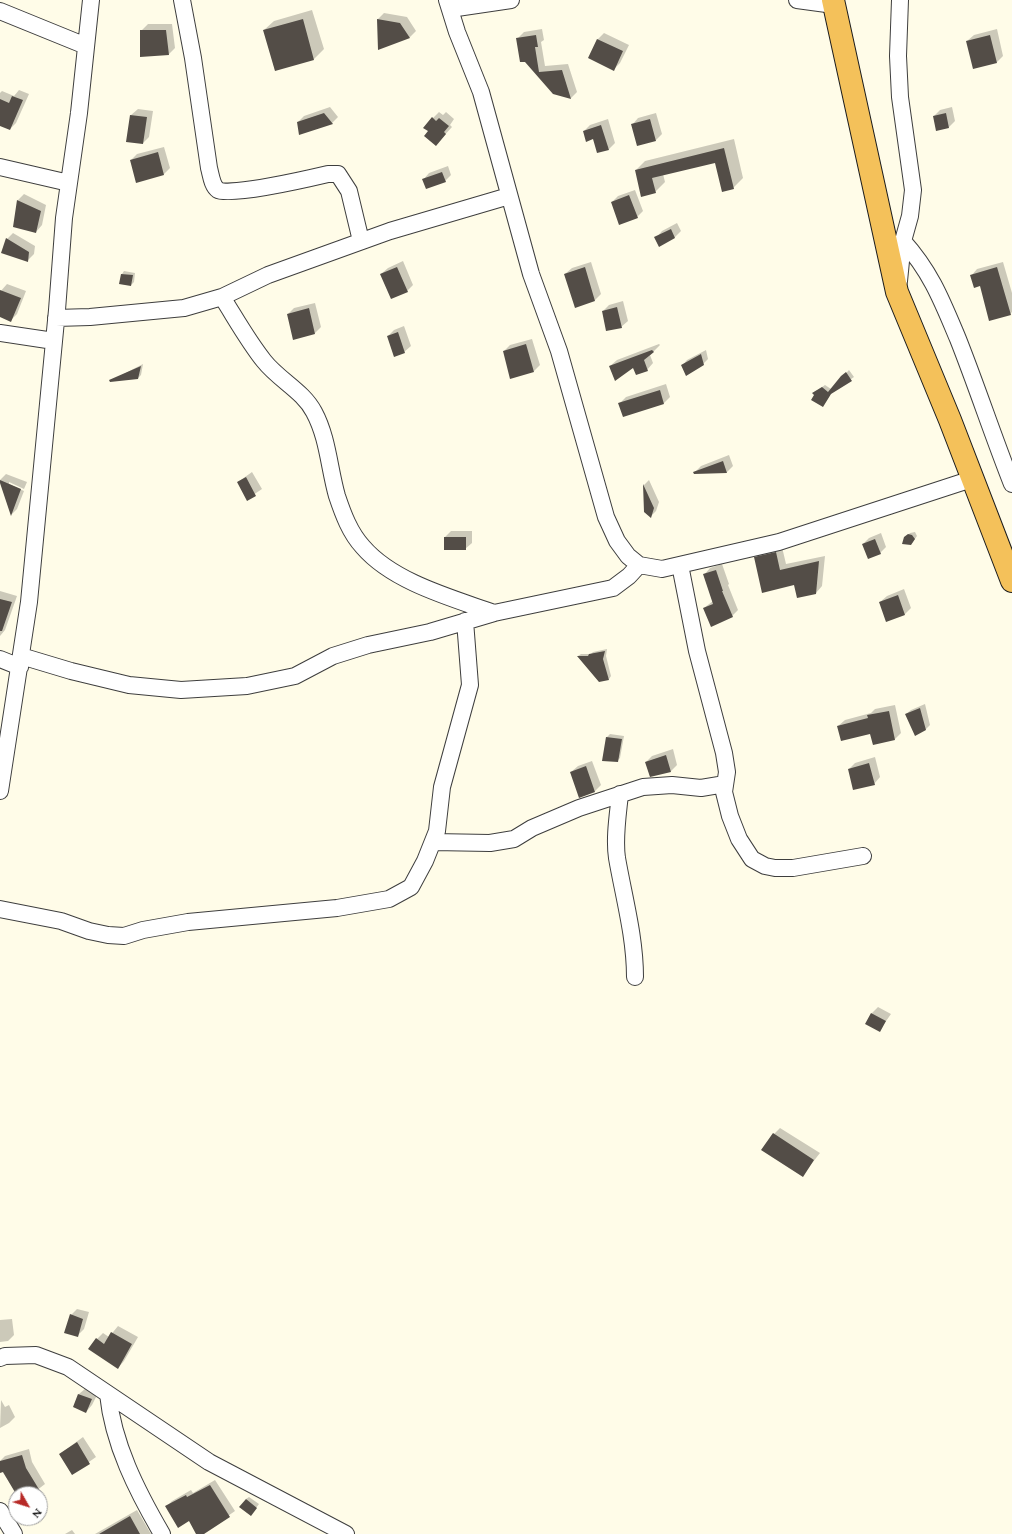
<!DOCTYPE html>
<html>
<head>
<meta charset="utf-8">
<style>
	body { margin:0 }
	#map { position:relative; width:1012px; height:1534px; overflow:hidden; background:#fffce8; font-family:Spectral,serif }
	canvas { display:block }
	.north { position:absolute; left:8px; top:1486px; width:40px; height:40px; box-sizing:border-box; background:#fff; border:1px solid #9d9d9d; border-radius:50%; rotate:129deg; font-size:11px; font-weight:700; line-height:16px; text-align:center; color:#0b0b0b }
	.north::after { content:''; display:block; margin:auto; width:14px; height:18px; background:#b72926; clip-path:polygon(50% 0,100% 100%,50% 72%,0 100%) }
</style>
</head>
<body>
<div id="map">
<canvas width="1012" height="1534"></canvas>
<div class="north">N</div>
</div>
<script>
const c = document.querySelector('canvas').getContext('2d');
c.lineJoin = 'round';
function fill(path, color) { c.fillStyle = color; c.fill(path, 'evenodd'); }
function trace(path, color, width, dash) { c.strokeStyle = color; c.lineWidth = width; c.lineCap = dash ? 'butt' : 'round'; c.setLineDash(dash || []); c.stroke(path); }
fill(new Path2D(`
	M 312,10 L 324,49 L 314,59 L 275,70 L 264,30 L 274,21 Z
	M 384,13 L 407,17 L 416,31 L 410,37 L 379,48 L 378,19 Z
	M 148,24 L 172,24 L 175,48 L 169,54 L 141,56 L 141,31 Z
	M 542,29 L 544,40 L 541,42 L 545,66 L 568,64 L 577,92 L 571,98 L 554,93 L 526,60 L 517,39 L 524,32 Z
	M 997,29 L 1003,56 L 997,62 L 974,68 L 967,41 L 974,35 Z
	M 604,33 L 629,45 L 620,63 L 614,69 L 589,58 L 598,39 Z
	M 19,90 L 29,94 L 16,123 L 10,129 L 0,125 L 0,93 L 2,91 L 14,96 Z
	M 330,107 L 338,117 L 332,123 L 298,122 L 304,116 Z
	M 952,107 L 955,121 L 949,127 L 937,130 L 934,116 L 940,110 Z
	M 138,109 L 153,111 L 149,137 L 143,143 L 128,141 L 131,115 Z
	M 439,112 L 443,115 L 446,112 L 454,119 L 450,125 L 452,127 L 442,138 L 429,131 L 433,118 Z
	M 656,113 L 662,134 L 656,140 L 632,125 L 638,118 Z
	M 608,119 L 615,143 L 609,149 L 584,131 L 590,125 Z
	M 734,139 L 743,178 L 733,188 L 716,161 L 663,174 L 665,182 L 655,192 L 636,170 L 645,161 Z
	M 164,147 L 170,168 L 164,174 L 137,182 L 131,160 L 137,154 Z
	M 448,166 L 451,175 L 445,181 L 423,180 L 429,173 Z
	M 635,190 L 643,211 L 637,217 L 612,202 L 618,196 Z
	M 24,194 L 46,205 L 42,225 L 36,232 L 18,200 Z
	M 677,223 L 681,231 L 675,237 L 660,245 L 656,238 L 662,231 Z
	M 13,233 L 35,246 L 34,254 L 28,260 L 7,239 Z
	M 403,261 L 413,285 L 407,291 L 381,274 L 388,268 Z
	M 591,262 L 601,294 L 595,300 L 576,307 L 565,274 L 572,268 Z
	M 1003,262 L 1012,293 L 1012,312 L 1010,314 L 971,276 L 977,269 Z
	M 124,271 L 135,273 L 134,282 L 131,285 L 121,284 L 122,274 Z
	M 7,284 L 26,291 L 17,314 L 11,320 L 0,316 L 0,292 Z
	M 623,301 L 628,321 L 621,327 L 603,311 L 609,305 Z
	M 315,303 L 321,327 L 315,333 L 294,338 L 288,314 L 294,308 Z
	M 404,326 L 411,346 L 404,352 L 388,336 L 394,330 Z
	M 532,339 L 540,365 L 534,371 L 504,351 L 510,345 Z
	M 659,344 L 660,345 L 650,355 L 653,363 L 647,370 L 634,366 L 610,366 L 617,360 Z
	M 706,350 L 708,359 L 703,364 L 682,366 L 687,360 Z
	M 143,364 L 141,375 L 138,378 L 110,381 Z
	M 849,370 L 854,377 L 832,392 L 823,406 L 816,391 L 825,385 L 831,389 Z
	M 666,384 L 670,397 L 664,403 L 620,403 L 626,397 Z
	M 729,455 L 733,466 L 727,472 L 694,473 L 701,466 Z
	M 252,472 L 262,489 L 247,499 L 238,482 Z
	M 6,474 L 27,482 L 24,489 L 9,482 L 9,484 L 24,491 L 17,509 L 12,514 L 0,480 Z
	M 649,480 L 659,502 L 656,511 L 651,516 L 645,511 L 644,485 Z
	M 451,531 L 472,531 L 472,543 L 465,549 L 445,537 Z
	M 915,532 L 917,536 L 912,543 L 907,536 L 910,533 Z
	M 881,533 L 886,547 L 880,553 L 863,544 L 869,538 Z
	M 782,547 L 786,564 L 825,556 L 822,586 L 816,593 L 795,583 L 755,558 L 761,552 Z
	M 722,564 L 729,584 L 728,585 L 738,610 L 732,616 L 704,608 L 713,601 L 704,575 L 710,568 Z
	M 904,589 L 911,608 L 905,614 L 887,620 L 880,602 L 887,596 Z
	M 0,591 L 17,596 L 5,630 L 0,636 Z
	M 607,649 L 606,656 L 611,676 L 609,679 L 578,656 L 581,654 L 591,654 L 593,652 Z
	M 925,704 L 930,725 L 925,730 L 906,714 L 911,710 Z
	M 895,705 L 901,733 L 895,739 L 873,744 L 871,733 L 838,726 L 845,720 L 871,713 L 875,709 Z
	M 610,734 L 624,736 L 620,758 L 617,761 L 603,760 L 607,737 Z
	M 673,749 L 677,765 L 671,771 L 650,776 L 646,762 L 652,756 Z
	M 875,757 L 880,777 L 874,784 L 849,769 L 855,763 Z
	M 592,761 L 601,785 L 595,791 L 571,772 L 578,766 Z
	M 878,1007 L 891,1014 L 879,1031 L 872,1013 Z
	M 780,1128 L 820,1153 L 802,1176 L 774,1134 Z
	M 77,1309 L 89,1312 L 84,1329 L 77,1336 L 71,1315 Z
	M 12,1319 L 14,1335 L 8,1341 L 0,1342 L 0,1320 Z
	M 118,1326 L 138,1337 L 124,1361 L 118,1368 L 97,1339 L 103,1333 L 109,1337 Z
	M 86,1388 L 98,1393 L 92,1405 L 86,1412 L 74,1407 L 79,1394 Z
	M 1,1400 L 5,1407 L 9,1405 L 15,1417 L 9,1423 L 0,1428 Z
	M 83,1437 L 96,1457 L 72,1474 L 60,1454 Z
	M 29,1449 L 32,1462 L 45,1484 L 32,1494 L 17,1494 L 0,1468 L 0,1461 L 5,1456 Z
	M 215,1480 L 235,1511 L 202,1534 L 198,1534 L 189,1520 L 167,1506 L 172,1501 L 191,1490 L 193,1493 Z
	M 249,1497 L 259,1504 L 253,1512 L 246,1499 Z
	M 137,1510 L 151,1534 L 95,1534 Z
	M 72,1530 L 75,1534 L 65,1534 Z`), '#0003');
fill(new Path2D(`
	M 303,19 L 314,60 L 275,71 L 263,30 Z
	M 377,19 L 400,23 L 410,38 L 378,50 Z
	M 140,30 L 166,30 L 169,55 L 140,57 Z
	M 536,35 L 538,47 L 535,47 L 539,72 L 562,70 L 571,99 L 553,94 L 525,62 L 520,62 L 516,38 Z
	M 990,35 L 997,63 L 973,69 L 966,41 Z
	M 597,39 L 623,51 L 614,71 L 588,58 Z
	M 12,96 L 23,100 L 10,130 L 0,126 L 0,99 L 9,103 Z
	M 324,113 L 333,124 L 299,135 L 297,122 Z
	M 946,113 L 949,128 L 936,131 L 933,116 Z
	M 130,115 L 147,117 L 143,144 L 126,142 Z
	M 432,117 L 436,121 L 439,118 L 449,126 L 444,132 L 446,134 L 436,146 L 424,136 L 428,131 L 423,128 Z
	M 650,119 L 656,141 L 637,146 L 631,124 Z
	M 601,125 L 609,150 L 597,153 L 593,139 L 586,142 L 583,131 Z
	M 724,148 L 734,189 L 722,192 L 715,163 L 652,178 L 656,193 L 641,197 L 635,170 Z
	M 158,152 L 164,175 L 136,183 L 130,160 Z
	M 442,172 L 446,182 L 426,189 L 422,179 Z
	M 629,195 L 638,218 L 619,225 L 611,202 Z
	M 17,200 L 41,211 L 36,233 L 13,227 Z
	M 671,229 L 675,238 L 659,247 L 654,237 Z
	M 6,238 L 29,252 L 28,262 L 1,253 Z
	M 397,267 L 408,292 L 391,299 L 380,274 Z
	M 585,267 L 595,301 L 575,308 L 564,274 Z
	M 997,267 L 1011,315 L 989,321 L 980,286 L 974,288 L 970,275 Z
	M 121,274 L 133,275 L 131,286 L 119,284 Z
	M 0,290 L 21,298 L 11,322 L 0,317 Z
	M 617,307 L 622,328 L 606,331 L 602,311 Z
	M 309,308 L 315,334 L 293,340 L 287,314 Z
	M 398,332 L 405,353 L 394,357 L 387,336 Z
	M 526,344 L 534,372 L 510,379 L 503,351 Z
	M 652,350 L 654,352 L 644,360 L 648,371 L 636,375 L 633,368 L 615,381 L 609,366 Z
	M 701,354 L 704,365 L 686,376 L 681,365 Z
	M 141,366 L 138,379 L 110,382 L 109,380 Z
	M 846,372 L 852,381 L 831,394 L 823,407 L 811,400 L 814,395 L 812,393 L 822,387 L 828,392 L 841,376 Z
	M 660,390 L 664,404 L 623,417 L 618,403 Z
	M 723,461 L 727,473 L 694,474 L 693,472 Z
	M 246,477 L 256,496 L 247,501 L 237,482 Z
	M 0,480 L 21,489 L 11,516 L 0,483 Z
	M 643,484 L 654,508 L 651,518 L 644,512 Z
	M 908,534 L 912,535 L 915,539 L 911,545 L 902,544 L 904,537 Z
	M 444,537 L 466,537 L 466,550 L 444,550 Z
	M 875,539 L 881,554 L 868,559 L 862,544 Z
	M 776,552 L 780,570 L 819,561 L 816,594 L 797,598 L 794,585 L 762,593 L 754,557 Z
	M 716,570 L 723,591 L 722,591 L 733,617 L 711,627 L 703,608 L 713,604 L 703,574 Z
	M 898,595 L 905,615 L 886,622 L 879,602 Z
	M 0,599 L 12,602 L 2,631 L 0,631 Z
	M 605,651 L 603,659 L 609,680 L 599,682 L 577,656 L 588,656 L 589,654 Z
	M 920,708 L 926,730 L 915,736 L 905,714 Z
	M 889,711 L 895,740 L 873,745 L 870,734 L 841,741 L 837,726 L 868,718 L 867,715 Z
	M 606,737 L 622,739 L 618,762 L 602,761 Z
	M 666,755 L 671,772 L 650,777 L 645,762 Z
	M 869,763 L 875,785 L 853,790 L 848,769 Z
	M 586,766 L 595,792 L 579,798 L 570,772 Z
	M 871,1013 L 886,1021 L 880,1032 L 865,1024 Z
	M 773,1133 L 814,1160 L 803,1177 L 761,1150 Z
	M 70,1314 L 83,1319 L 78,1337 L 64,1333 Z
	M 111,1332 L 132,1344 L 118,1369 L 88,1349 L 96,1338 L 104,1344 Z
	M 78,1394 L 92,1399 L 86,1413 L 73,1407 Z
	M 77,1442 L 90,1464 L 72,1475 L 59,1454 Z
	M 22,1455 L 26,1468 L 40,1491 L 34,1494 L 16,1494 L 3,1472 L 0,1473 L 0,1461 Z
	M 210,1485 L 230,1517 L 204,1534 L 196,1534 L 189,1521 L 178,1528 L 165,1506 L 186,1495 L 187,1497 Z
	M 246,1499 L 257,1508 L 251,1516 L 239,1507 Z
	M 130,1516 L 140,1534 L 99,1534 Z`), '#534d47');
const minor = new Path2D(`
	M 182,0 L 193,58 L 209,168 C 211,175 212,186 218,190 C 229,197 311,178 328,174 L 338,174 L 349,191 L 361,241
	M 447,0 L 457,32 L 481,92 L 531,274 L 559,351 L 606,517 L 617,541 L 628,556 L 639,565 L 662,569 L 779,542 L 972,479
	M 797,0 L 834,5
	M 450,9 L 511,0
	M 0,11 L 86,46
	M 0,167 L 69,183
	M 903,241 C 931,272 942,301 958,339 C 977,387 993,436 1012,484
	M 899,281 L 903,241 L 910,216 L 913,190 L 900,97 L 898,56 L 900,0
	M 222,297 C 236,319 248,341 264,361 C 279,380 303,391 314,412 C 328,438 329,468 337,496 C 343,514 350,533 363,547 C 393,582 452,598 494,613
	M 56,318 L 90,317 L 184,308 L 222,297 L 268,275 L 390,231 L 509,196
	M 0,333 L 54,341
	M 680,565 L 697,651 L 724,753 L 727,772 L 724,792 L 730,816 L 739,839 L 752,859 L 765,866 L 775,868 L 793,868 L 863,856
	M 21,656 L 71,671 L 129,685 L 181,690 L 247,686 L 295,676 L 333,656 L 368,645 L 430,632 L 494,613 L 613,588 L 629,576 L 639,565
	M 0,659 L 20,667
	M 0,791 L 29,602 L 57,310 L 64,218 L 79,113 L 91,0
	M 620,794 C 618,814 614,838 617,858 C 624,898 635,937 635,977
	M 433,842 L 490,843 L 514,839 L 532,828 L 579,808 L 643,787 L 672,785 L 701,788 L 725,784
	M 0,909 L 61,921 L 89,931 L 108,935 L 124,936 L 143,930 L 188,922 L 337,908 L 389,899 L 411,887 L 425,861 L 437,831 L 442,787 L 470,685 L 465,621
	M 0,1358 L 5,1356 L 36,1355 L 68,1367 L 209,1462 L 346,1534
	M 108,1394 C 113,1444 137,1491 162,1534
	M 0,1511 L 14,1534`);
const trunk = new Path2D(`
	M 833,0 L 897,292 L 950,420 L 1012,581`);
trace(minor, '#3e3e3e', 18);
trace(trunk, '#1c1c1c', 24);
trace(minor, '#fff', 16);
trace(trunk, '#f4c15a', 22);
</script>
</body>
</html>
